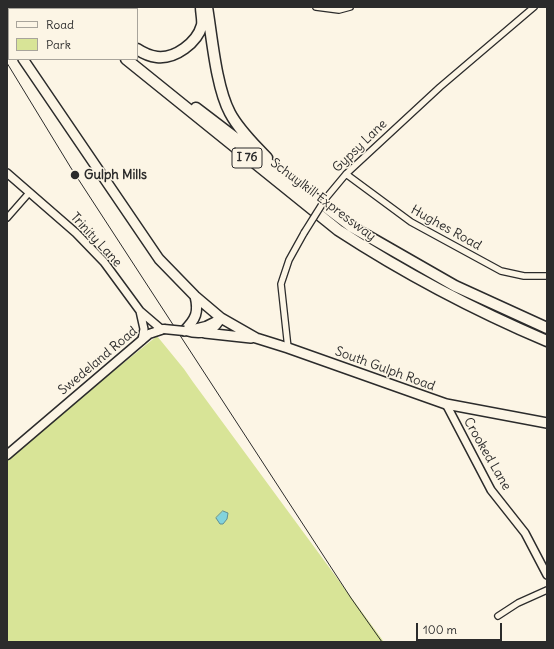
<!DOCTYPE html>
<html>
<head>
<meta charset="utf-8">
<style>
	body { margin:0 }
	#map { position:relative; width:554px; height:649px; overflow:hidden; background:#fcf5e5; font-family:Delius,sans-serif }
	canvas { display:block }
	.frame { position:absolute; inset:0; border:8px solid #2b2b2b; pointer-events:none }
	.legend { position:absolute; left:8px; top:8px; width:130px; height:52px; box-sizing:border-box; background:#fcf5e5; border:1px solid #a8a49b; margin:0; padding:5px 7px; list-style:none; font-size:12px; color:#2b2b2b }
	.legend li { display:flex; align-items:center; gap:8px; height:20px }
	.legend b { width:20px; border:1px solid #a8a49b }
	.scale { position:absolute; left:416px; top:623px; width:86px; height:18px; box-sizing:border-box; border:2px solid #2b2b2b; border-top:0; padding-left:5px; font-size:12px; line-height:14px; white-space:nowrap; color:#2b2b2b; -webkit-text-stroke:3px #fcf5e5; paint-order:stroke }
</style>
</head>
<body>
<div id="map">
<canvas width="554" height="649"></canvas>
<div class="frame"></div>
<ul class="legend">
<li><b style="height:5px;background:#fcf5e5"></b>Road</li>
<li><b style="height:11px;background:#d8e497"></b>Park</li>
</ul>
<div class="scale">100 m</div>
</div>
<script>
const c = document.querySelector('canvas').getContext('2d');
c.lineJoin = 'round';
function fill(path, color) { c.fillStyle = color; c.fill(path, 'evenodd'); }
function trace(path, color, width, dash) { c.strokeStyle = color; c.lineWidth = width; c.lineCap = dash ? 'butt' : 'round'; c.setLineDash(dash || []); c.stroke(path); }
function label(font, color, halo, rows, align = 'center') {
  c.font = font + ' Delius,sans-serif'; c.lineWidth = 3; c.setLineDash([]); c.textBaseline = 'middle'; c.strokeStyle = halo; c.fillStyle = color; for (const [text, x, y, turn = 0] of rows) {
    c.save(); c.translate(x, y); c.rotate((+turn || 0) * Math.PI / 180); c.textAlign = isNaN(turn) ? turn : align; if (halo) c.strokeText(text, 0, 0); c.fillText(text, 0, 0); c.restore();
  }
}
fill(new Path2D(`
	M 157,336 L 184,369 L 193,382 L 384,642 L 7,642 L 7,457 Z`), '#d8e497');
const water = new Path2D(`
	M 223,511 L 228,513 L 227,519 L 223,524 L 220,524 L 216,518 Z`);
fill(water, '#82d3dd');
trace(water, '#5f9096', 1);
const minor = new Path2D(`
	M 316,7 L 339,10 L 350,7
	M 346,174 L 411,222 L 501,271 L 524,276 L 547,276
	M 326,198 L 346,174 L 440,87 L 534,7
	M 7,218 L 29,193
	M 288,348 L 281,284 L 289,260 L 304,233
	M 498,616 L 518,603 L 547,590`);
const tertiary = new Path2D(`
	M 7,173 L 76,233 L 104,262 L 140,311 L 161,329
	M 140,311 L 144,329 L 142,340
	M 446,404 L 491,490 L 525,533 L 547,575`);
const secondary = new Path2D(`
	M 186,331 C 202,336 213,333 221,318
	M 186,331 L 206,326 L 220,319
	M 7,455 L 149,334 L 164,329`);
const primary = new Path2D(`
	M 7,21 L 9,27
	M 23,59 L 159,259 L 195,296 L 221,318 L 256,338 L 288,348 L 446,404 L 547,423
	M 184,331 C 196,319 199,312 195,296
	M 205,333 L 251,338`);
const motorway = new Path2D(`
	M 61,7 L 63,9
	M 75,7 L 78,9
	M 207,7 C 212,37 216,87 230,113 C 239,130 254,144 267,158
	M 137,49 C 143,53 149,56 157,57 C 175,59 197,43 202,25 C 203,20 201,13 201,7
	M 126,59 L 338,230 C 404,273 474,310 547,341
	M 196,108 L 352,227 L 455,286 L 547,328`);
trace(minor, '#2b2b2b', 8);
trace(tertiary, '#2b2b2b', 10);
trace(secondary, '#2b2b2b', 11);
trace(primary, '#2b2b2b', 12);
trace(motorway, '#2b2b2b', 13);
trace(minor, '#fcf5e5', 5.5);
trace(tertiary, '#fcf5e5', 7);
trace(secondary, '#fcf5e5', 8);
trace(primary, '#fcf5e5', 9);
trace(motorway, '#fcf5e5', 10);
trace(new Path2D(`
	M 7,63 L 71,168 L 351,598 L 382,642`), '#2b2b2b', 1);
const minorBridge = new Path2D(`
	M 304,233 L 326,198`);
const secondaryBridge = new Path2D(`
	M 164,329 L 184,331`);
trace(minorBridge, '#2b2b2b', 8, []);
trace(secondaryBridge, '#2b2b2b', 11, []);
trace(minorBridge, '#fcf5e5', 5.5);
trace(secondaryBridge, '#fcf5e5', 8);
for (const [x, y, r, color] of [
	[75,175,5,"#2b2b2b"]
]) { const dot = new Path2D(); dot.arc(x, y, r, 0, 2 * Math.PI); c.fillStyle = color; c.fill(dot); trace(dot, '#fcf5e5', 1.5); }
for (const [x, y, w] of [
	[247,158,30]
]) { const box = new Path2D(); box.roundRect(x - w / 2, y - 10, w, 20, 3); c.fillStyle = '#fcf5e5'; c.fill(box); trace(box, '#2b2b2b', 1); }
label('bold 12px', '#2b2b2b', null, [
	["I 76",247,158]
]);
label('13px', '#2b2b2b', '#fcf5e5', [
	["Gypsy Lane",360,146,-44],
	["Schuylkill Expressway",323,200,37],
	["Hughes Road",446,228,29],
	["Trinity Lane",96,240,47],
	["Swedeland Road",98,361,-40],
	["South Gulph Road",385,369,20],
	["Crooked Lane",487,454,60]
]);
label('bold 13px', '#2b2b2b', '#fcf5e5', [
	["Gulph Mills",84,175]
], 'left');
</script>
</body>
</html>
